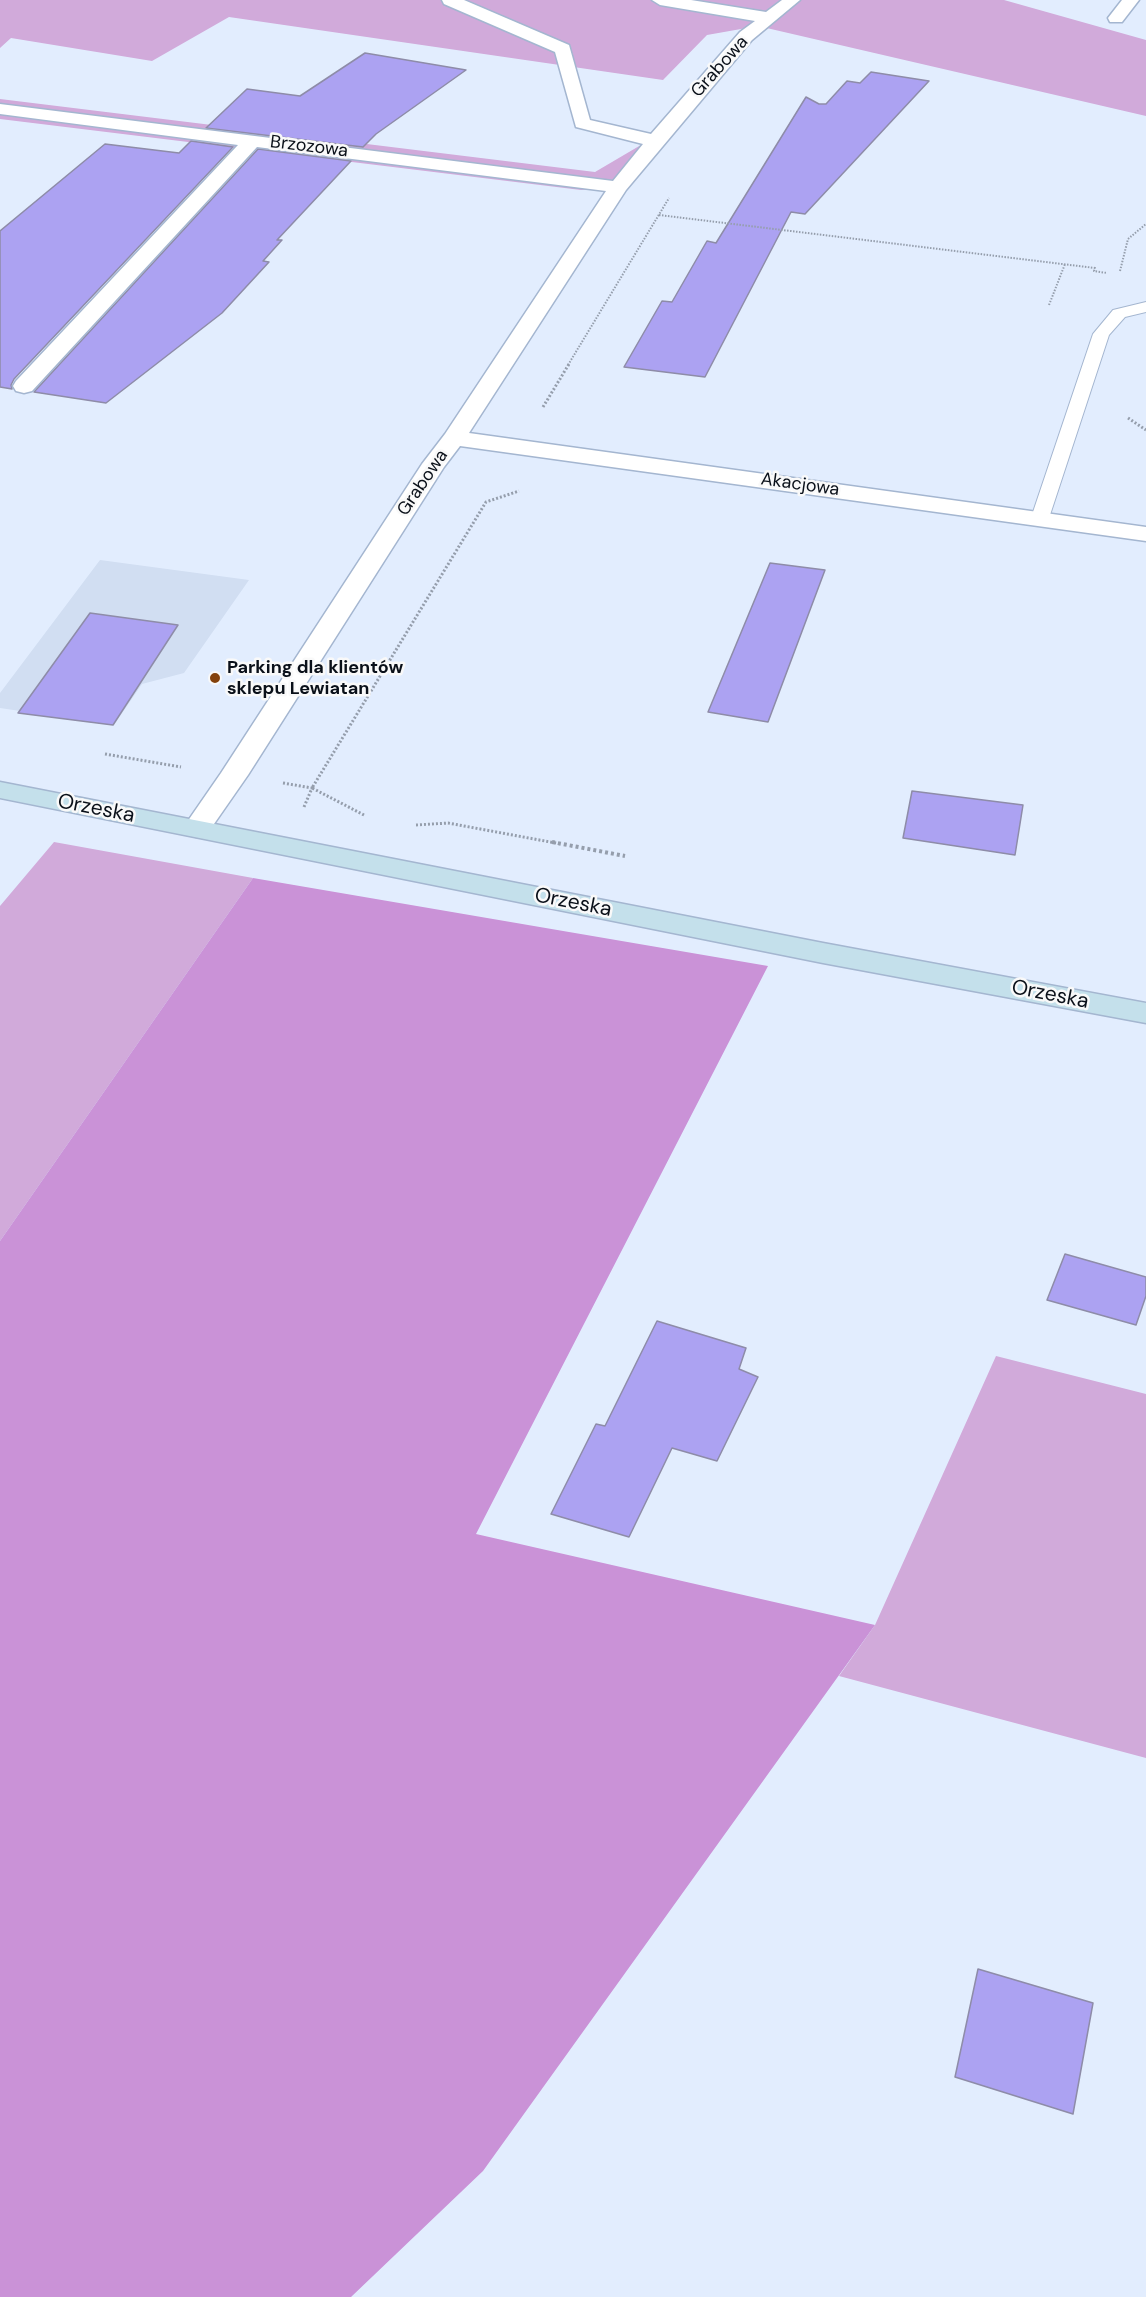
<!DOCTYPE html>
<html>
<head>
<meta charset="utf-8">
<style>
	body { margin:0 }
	canvas { display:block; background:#e2edfe }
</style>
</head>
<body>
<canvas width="1146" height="2297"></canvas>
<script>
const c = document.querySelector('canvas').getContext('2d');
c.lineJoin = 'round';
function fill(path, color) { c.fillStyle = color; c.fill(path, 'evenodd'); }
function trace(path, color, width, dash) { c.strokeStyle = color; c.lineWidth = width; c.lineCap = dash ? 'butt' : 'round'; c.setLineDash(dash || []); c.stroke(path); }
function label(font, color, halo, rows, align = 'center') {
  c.font = font + ' "DM Sans",sans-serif'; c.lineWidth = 5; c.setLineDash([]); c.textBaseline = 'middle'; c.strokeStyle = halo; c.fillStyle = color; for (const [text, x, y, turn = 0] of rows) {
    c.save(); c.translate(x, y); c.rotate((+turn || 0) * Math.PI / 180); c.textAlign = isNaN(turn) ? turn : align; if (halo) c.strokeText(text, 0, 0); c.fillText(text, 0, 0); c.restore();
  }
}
fill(new Path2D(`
	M 100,560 L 249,580 L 184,673 L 142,684 L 114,725 L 0,708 L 0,693 Z`), '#d1def2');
fill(new Path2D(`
	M 0,0 L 1004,0 L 1146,40 L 1146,116 L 758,26 L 707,35 L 663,80 L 229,17 L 152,61 L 11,38 L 0,48 Z
	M 0,99 L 595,172 L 646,142 L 618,187 L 581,190 L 0,119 Z
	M 54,842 L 253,878 L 0,1241 L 0,906 Z
	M 996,1356 L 1146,1394 L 1146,1758 L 839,1676 L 875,1625 Z`), '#d1aada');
fill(new Path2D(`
	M 253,878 L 768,966 L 476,1534 L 875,1625 L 483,2171 L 351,2297 L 0,2297 L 0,1241 Z`), '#ca92d7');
const building = new Path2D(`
	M 365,53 L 466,70 L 376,134 L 363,147 L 206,128 L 247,89 L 300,96 Z
	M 871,72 L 929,81 L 805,214 L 791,212 L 705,377 L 624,367 L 662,301 L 672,302 L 707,241 L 716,243 L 806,97 L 819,104 L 826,104 L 847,81 L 860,83 Z
	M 191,141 L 233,147 L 14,379 L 11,385 L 12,389 L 0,387 L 0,231 L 105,144 L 179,153 Z
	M 258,149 L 351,161 L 277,240 L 282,240 L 263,261 L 269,262 L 222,313 L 106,403 L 34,392 Z
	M 770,563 L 825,570 L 768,722 L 708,712 Z
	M 90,613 L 178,625 L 113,725 L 18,713 Z
	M 912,791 L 1023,805 L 1015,855 L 903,838 Z
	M 1065,1254 L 1146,1277 L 1146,1296 L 1136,1325 L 1047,1300 Z
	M 657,1321 L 746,1348 L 739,1369 L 758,1377 L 717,1461 L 672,1448 L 629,1537 L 551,1514 L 596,1424 L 605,1426 Z
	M 978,1969 L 1093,2003 L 1073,2114 L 955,2077 Z`);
fill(building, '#aca2f2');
trace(building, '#8e8ca8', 1.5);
const lane = new Path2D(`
	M 1146,302 L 1146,312 L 1125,317 L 1109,335 L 1049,518 L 1047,522 L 1033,522 L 1031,518 L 1093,334 L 1113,310 Z`);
const street = new Path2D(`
	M 442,0 L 464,0 L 569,45 L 590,120 L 651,134 L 740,32 L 755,21 L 660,5 L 652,0 L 691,0 L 766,12 L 782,0 L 800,0 L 752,40 L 626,190 L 469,433 L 1146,527 L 1146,541 L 460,446 L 444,467 L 248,775 L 207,834 L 197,837 L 187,834 L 183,828 L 221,773 L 422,464 L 445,434 L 606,191 L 257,147 L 32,391 L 24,393 L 16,391 L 13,386 L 16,381 L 238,145 L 0,114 L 0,104 L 613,181 L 643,144 L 576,127 L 555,52 L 444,4 Z
	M 1122,0 L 1139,0 L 1122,22 L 1110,22 L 1108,18 Z`);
const secondary = new Path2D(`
	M 0,782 L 823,943 L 1146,1003 L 1146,1023 L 823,963 L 0,798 Z`);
trace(lane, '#a4b6d0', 2);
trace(street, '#a4b6d0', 3);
trace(secondary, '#a4b6d0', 3);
trace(new Path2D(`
	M 659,215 L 1095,268 L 1094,271 L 1107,273
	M 1120,271 L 1128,239 L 1146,224
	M 1049,305 L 1065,264
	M 568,365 L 669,198`), '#959eac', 2, [1.5, 1.5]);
trace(new Path2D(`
	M 543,407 L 569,364
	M 1128,418 L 1146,430
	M 105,754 L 181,767
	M 283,783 L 312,788 L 304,807
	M 364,815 L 312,788 L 486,502 L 519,491
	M 416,825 L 448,823 L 561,844`), '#959eac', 3, [2, 2]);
trace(new Path2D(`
	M 552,842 L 625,856`), '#959eac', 4, [3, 3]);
fill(lane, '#fff');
fill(street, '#fff');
fill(secondary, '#c4e0eb');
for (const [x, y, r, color] of [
	[215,678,6,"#83410c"]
]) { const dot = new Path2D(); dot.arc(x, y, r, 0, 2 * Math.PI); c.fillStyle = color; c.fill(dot); trace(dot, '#f9f9f9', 2); }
label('18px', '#0a1019', '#f9f9f9', [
	["Grabowa",720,67,-48],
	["Brzozowa",309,147,7],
	["Grabowa",423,483,-56],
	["Akacjowa",800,485,8]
]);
label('bold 18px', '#0a1019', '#f9f9f9', [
	["Parking dla klientów",227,668],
	["sklepu Lewiatan",227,689]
], 'left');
label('21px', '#0a1019', '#f9f9f9', [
	["Orzeska",96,809,11],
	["Orzeska",573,903,11],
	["Orzeska",1050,995,11]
]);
</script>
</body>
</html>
